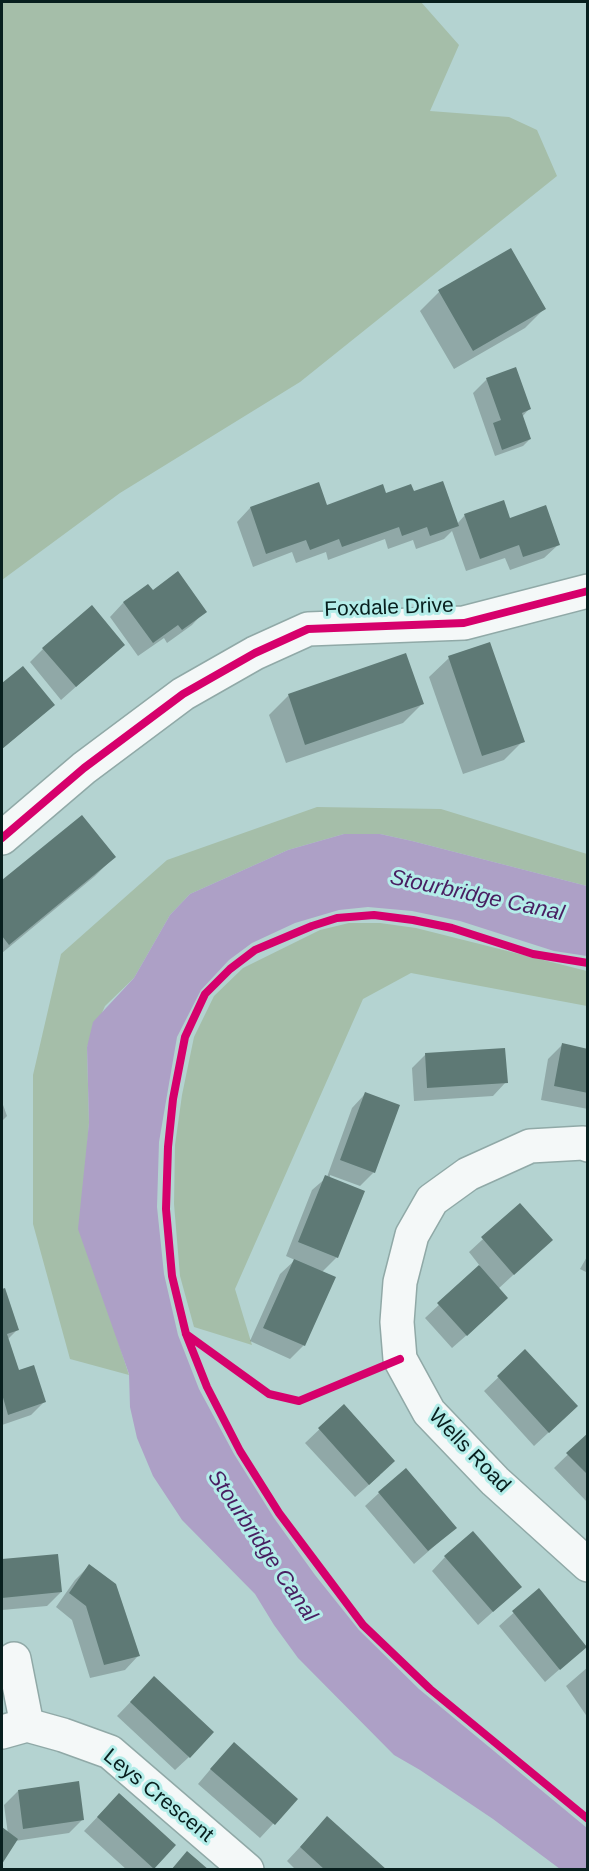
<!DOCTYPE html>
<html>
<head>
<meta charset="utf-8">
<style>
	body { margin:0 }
	#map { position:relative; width:589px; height:1871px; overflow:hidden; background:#b4d3d1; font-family:Arial,sans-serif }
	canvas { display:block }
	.frame { position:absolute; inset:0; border:3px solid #081f1e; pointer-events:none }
</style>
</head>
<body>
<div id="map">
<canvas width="589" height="1871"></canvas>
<div class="frame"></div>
</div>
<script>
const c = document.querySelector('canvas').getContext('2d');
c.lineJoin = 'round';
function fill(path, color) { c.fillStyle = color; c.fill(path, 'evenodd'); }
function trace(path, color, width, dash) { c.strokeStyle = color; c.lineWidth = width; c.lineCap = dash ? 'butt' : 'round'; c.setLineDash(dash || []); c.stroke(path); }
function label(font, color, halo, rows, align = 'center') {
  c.font = font + ' Arial,sans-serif'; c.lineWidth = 6; c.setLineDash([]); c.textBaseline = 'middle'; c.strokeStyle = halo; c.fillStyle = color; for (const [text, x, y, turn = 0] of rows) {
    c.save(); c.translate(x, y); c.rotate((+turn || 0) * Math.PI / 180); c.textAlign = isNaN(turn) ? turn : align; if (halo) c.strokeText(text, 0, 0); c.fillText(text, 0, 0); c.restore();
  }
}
fill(new Path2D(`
	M 2,2 L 421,2 L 459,45 L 430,111 L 509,117 L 537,130 L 557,176 L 300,382 L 120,493 L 2,580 Z
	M 317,807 L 441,809 L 587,854 L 587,886 L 412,841 L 380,834 L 344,834 L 288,850 L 190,894 L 170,915 L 134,978 L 105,1006 L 87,1047 L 89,1123 L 85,1175 L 118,1341 L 129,1375 L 70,1359 L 33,1224 L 33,1075 L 61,954 L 167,860 Z
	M 349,923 L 380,923 L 416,928 L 587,971 L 587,1006 L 411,973 L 363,999 L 235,1289 L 252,1345 L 194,1327 L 180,1276 L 174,1204 L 175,1145 L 182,1095 L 194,1037 L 214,996 L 243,968 L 320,930 Z`), '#a5bea9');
fill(new Path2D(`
	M 344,834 L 380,834 L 412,841 L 587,886 L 587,956 L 554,951 L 460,921 L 412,911 L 368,907 L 339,910 L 295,923 L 252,943 L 229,960 L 201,990 L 177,1037 L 159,1142 L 157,1207 L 164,1274 L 178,1335 L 199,1389 L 234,1454 L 274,1518 L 315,1575 L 359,1630 L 419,1689 L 587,1828 L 587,1869 L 560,1869 L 493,1819 L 420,1770 L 394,1755 L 298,1658 L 274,1625 L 255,1594 L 182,1520 L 153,1476 L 137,1438 L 130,1407 L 129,1374 L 78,1229 L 89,1123 L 87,1047 L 93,1022 L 134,978 L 170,915 L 190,894 L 288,850 Z`), '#ada0c6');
fill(new Path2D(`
	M 439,292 L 544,309 L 525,328 L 454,369 L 420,311 Z
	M 487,379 L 529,409 L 522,417 L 530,439 L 523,446 L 495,456 L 473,393 Z
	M 413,493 L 457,524 L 465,515 L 509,520 L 558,545 L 544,558 L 510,570 L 505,558 L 466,571 L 452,531 L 444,539 L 416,549 L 413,540 L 388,549 L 385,539 L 328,560 L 326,552 L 296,563 L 292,552 L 253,567 L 237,522 L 250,508 L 326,506 L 386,495 Z
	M 148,586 L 152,592 L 205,611 L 192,625 L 167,643 L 164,638 L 138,656 L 110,617 L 123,603 Z
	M 123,645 L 61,700 L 30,662 L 43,649 Z
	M 449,658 L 523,741 L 504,760 L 463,774 L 429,677 Z
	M 23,668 L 53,705 L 39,718 L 2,749 L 2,685 Z
	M 289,695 L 422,704 L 403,723 L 286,763 L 269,715 Z
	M 81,817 L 114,857 L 95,876 L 2,953 L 2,882 Z
	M 562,1045 L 588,1050 L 588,1109 L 541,1100 L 548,1059 Z
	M 426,1054 L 506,1082 L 493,1096 L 414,1101 L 412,1068 Z
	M 365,1094 L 374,1172 L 360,1186 L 330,1175 L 337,1257 L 321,1273 L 304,1345 L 290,1359 L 250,1341 L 280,1274 L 295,1260 L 286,1256 L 312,1190 L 327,1177 L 352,1108 Z
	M 2,1102 L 7,1116 L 2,1121 Z
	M 520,1205 L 551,1240 L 498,1289 L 493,1312 L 452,1348 L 425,1318 L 480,1266 L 469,1252 Z
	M 588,1255 L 588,1273 L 580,1269 Z
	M 2,1290 L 4,1290 L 17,1330 L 7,1340 L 18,1372 L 44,1402 L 31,1415 L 2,1425 Z
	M 525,1352 L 562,1420 L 534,1446 L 484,1391 Z
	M 344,1406 L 380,1475 L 355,1497 L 305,1443 Z
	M 588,1435 L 588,1503 L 554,1468 Z
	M 379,1493 L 455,1528 L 414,1564 L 365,1506 Z
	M 57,1555 L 61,1592 L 47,1606 L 2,1610 L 2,1560 Z
	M 445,1557 L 506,1600 L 478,1625 L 432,1571 Z
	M 89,1566 L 138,1656 L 125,1670 L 90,1678 L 72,1620 L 56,1607 L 75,1580 Z
	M 539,1590 L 585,1647 L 545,1682 L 499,1626 Z
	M 588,1667 L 588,1718 L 566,1686 Z
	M 140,1692 L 189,1757 L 175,1770 L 117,1716 Z
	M 220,1758 L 296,1799 L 260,1838 L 198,1784 Z
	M 18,1791 L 82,1820 L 69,1833 L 15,1841 L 2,1861 L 2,1829 L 8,1834 L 4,1805 Z
	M 105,1809 L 174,1845 L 151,1870 L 127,1870 L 84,1831 Z
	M 327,1818 L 384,1870 L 296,1870 L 287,1861 Z`), '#0003');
fill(new Path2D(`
	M 511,248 L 546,309 L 473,351 L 438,290 Z
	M 516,367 L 531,409 L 522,413 L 531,439 L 502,450 L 493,423 L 501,420 L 486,378 Z
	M 443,481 L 459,526 L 430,536 L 427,527 L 402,536 L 399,527 L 342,547 L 339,539 L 310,550 L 306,540 L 266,554 L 250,507 L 319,482 L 327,505 L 383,484 L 386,493 L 411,484 L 414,491 Z
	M 504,500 L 510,518 L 546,505 L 560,545 L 523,557 L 519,545 L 480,559 L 464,514 Z
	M 178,571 L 207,612 L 182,630 L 178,625 L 153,643 L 123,602 L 148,584 L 153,590 Z
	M 92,605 L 125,645 L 76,687 L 42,648 Z
	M 490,642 L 525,742 L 482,756 L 448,656 Z
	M 406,653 L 424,704 L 305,745 L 288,694 Z
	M 23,666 L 55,705 L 2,749 L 2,683 Z
	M 82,815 L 116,857 L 9,945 L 2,936 L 2,880 Z
	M 562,1043 L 588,1049 L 588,1093 L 554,1086 Z
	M 505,1048 L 508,1083 L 427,1088 L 425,1053 Z
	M 365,1092 L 400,1105 L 375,1173 L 340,1160 Z
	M 325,1175 L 365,1191 L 338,1258 L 298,1242 Z
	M 520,1203 L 553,1240 L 514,1275 L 481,1237 Z
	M 294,1259 L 336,1277 L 305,1346 L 263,1328 Z
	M 479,1265 L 508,1298 L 467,1336 L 437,1303 Z
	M 5,1288 L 19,1330 L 7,1334 L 19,1370 L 34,1365 L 46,1402 L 8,1415 L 2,1394 L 2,1289 Z
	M 525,1349 L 578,1406 L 549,1433 L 497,1376 Z
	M 344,1404 L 395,1461 L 369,1485 L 318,1428 Z
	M 588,1433 L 588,1475 L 566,1453 Z
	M 406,1468 L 457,1528 L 428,1551 L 378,1492 Z
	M 473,1531 L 522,1587 L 493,1612 L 444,1556 Z
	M 58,1554 L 62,1592 L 2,1598 L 2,1559 Z
	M 89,1564 L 116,1584 L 140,1656 L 104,1665 L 86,1606 L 69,1593 Z
	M 539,1588 L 587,1647 L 560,1670 L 512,1611 Z
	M 154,1676 L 214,1732 L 190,1758 L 130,1702 Z
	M 234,1742 L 298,1799 L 275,1825 L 210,1769 Z
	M 79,1781 L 84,1820 L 23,1829 L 18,1790 Z
	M 119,1793 L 176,1845 L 154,1869 L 97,1817 Z
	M 327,1816 L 387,1870 L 325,1870 L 300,1847 Z
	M 2,1827 L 18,1839 L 2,1864 Z
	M 187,1851 L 209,1870 L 171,1870 Z`), '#5e7975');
const minor = new Path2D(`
	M 2,838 L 84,768 L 183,694 L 255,653 L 308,629 L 464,623 L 588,591
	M 588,1145 L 583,1143 L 530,1146 L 468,1174 L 432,1200 L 412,1235 L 400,1282 L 397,1322 L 400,1359 L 429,1412 L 495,1481 L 588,1565
	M 14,1659 L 27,1725
	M 2,1732 L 27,1725 L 63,1735 L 110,1752 L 247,1870`);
trace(minor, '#90a9a7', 36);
trace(minor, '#f4f8f8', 33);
trace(new Path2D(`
	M 2,838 L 84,768 L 183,694 L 255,653 L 308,629 L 464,623 L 588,591
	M 588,963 L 533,954 L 452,928 L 413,920 L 374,915 L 337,918 L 312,926 L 255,950 L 230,969 L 205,994 L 185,1037 L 173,1099 L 168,1147 L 166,1209 L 172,1276 L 186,1334 L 207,1387 L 240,1451 L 279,1513 L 363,1625 L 430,1689 L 588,1819
	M 186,1334 L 269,1394 L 299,1401 L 400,1359`), '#d6006c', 8);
label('21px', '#081f1e', '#b4ede9', [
	["Foxdale Drive",389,608,-2],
	["Wells Road",469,1451,46],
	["Leys Crescent",158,1796,39]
]);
label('italic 22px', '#481e61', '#b4ede9', [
	["Stourbridge Canal",477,896,12],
	["Stourbridge Canal",262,1546,56]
]);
</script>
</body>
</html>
